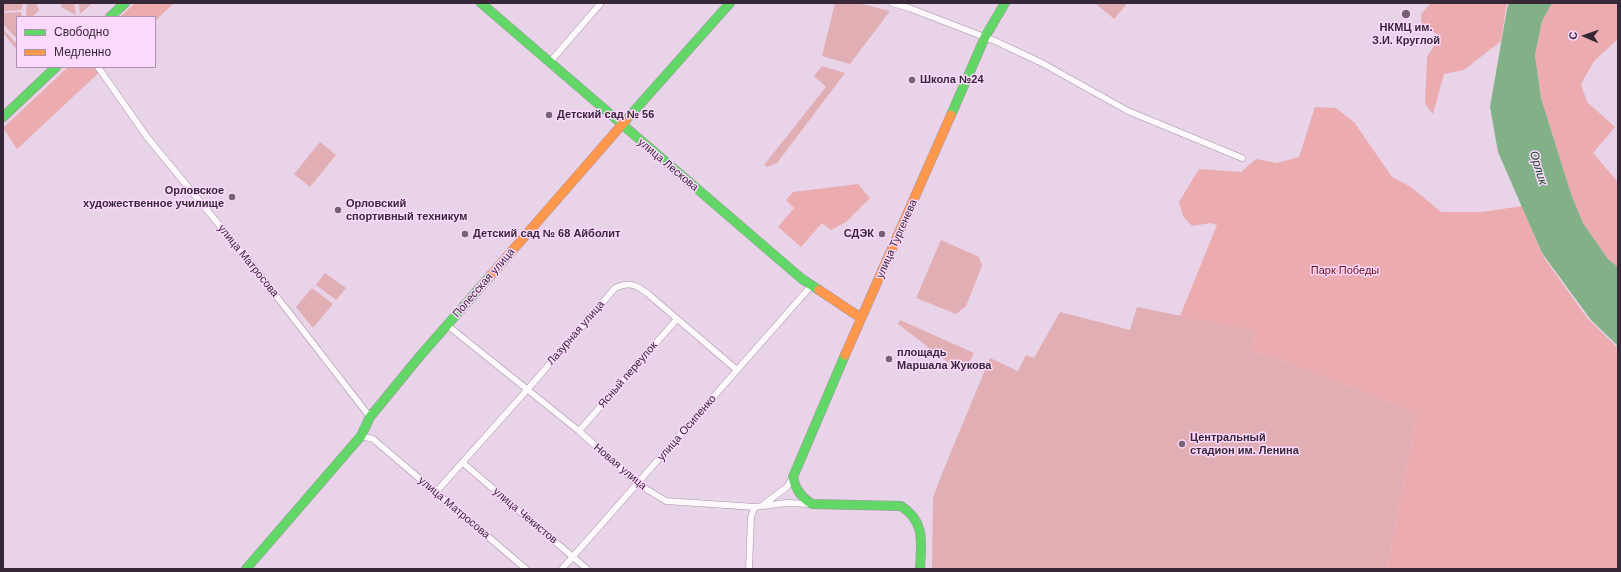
<!DOCTYPE html>
<html>
<head>
<meta charset="utf-8">
<style>
	body { margin:0 }
	#map { position:relative; width:1621px; height:572px; overflow:hidden; background:#e8d3e8; font-family:Arial,sans-serif }
	canvas { display:block }
	.frame { position:absolute; inset:0; border:4px solid #362836; pointer-events:none }
	.legend { position:absolute; left:16px; top:16px; width:140px; height:52px; box-sizing:border-box; background:#fdd8fe; border:1px solid #ad92ae; margin:0; padding:5px 7px; list-style:none; font-size:12px; color:#362836 }
	.legend li { display:flex; align-items:center; gap:8px; height:20px }
	.legend b { width:20px; border:1px solid #ad92ae }
	.north { position:absolute; left:1565px; top:16px; width:40px; height:40px; -webkit-text-stroke:3px #fdd8fe; paint-order:stroke; rotate:272deg; font-size:11px; font-weight:700; line-height:16px; text-align:center; color:#362836 }
	.north::after { content:''; display:block; margin:auto; width:14px; height:18px; background:#362836; clip-path:polygon(50% 0,100% 100%,50% 72%,0 100%) }
</style>
</head>
<body>
<div id="map">
<canvas width="1621" height="572"></canvas>
<div class="frame"></div>
<ul class="legend">
<li><b style="height:5px;background:#63d668"></b>Свободно</li>
<li><b style="height:5px;background:#ff974d"></b>Медленно</li>
</ul>
<div class="north">С</div>
</div>
<script>
const c = document.querySelector('canvas').getContext('2d');
c.lineJoin = 'round';
function fill(path, color) { c.fillStyle = color; c.fill(path, 'evenodd'); }
function trace(path, color, width, dash) { c.strokeStyle = color; c.lineWidth = width; c.lineCap = dash ? 'butt' : 'round'; c.setLineDash(dash || []); c.stroke(path); }
function label(font, color, halo, rows, align = 'center') {
  c.font = font + ' Arial,sans-serif'; c.lineWidth = 3; c.setLineDash([]); c.textBaseline = 'middle'; c.strokeStyle = halo; c.fillStyle = color; for (const [text, x, y, turn = 0] of rows) {
    c.save(); c.translate(x, y); c.rotate((+turn || 0) * Math.PI / 180); c.textAlign = isNaN(turn) ? turn : align; if (halo) c.strokeText(text, 0, 0); c.fillText(text, 0, 0); c.restore();
  }
}
fill(new Path2D(`
	M 4,3 L 23,3 L 21,10 L 3,11 Z
	M 27,3 L 36,3 L 39,10 L 32,17 L 26,17 Z
	M 62,3 L 74,3 L 76,15 L 61,7 Z
	M 79,3 L 92,3 L 80,14 Z
	M 835,3 L 858,3 L 890,11 L 850,64 L 822,56 Z
	M 1095,3 L 1124,3 L 1126,5 L 1114,19 Z
	M 21,12 L 22,17 L 17,17 L 17,36 L 15,37 L 3,24 L 3,13 Z
	M 3,29 L 17,44 L 17,50 L 3,33 Z
	M 822,66 L 845,73 L 777,163 L 767,167 L 764,165 L 826,87 L 814,76 Z
	M 320,142 L 336,155 L 310,187 L 294,174 Z
	M 941,240 L 979,257 L 982,266 L 966,306 L 956,314 L 916,298 Z
	M 325,273 L 346,288 L 336,300 L 316,285 Z
	M 312,288 L 333,304 L 313,328 L 296,307 Z
	M 1137,307 L 1256,331 L 1252,352 L 1268,355 L 1417,413 L 1387,569 L 932,569 L 933,498 L 941,476 L 990,358 L 1018,371 L 1026,355 L 1034,358 L 1060,312 L 1130,330 Z
	M 900,320 L 974,353 L 966,370 L 962,373 L 898,324 Z`), '#e1aeb3');
fill(new Path2D(`
	M 135,3 L 174,3 L 155,21 L 155,17 L 120,17 Z
	M 1431,3 L 1508,3 L 1506,8 L 1501,41 L 1464,70 L 1444,74 L 1433,114 L 1425,104 L 1427,57 L 1435,44 L 1437,34 L 1422,26 L 1421,14 Z
	M 1552,3 L 1618,3 L 1618,39 L 1594,61 L 1581,84 L 1587,102 L 1615,127 L 1593,153 L 1618,182 L 1618,267 L 1608,259 L 1583,223 L 1571,194 L 1541,98 L 1535,55 L 1542,21 Z
	M 68,67 L 105,67 L 17,149 L 3,128 Z
	M 1315,107 L 1336,108 L 1354,122 L 1392,177 L 1411,187 L 1441,212 L 1482,212 L 1522,206 L 1543,256 L 1587,318 L 1618,348 L 1618,569 L 1387,569 L 1417,413 L 1268,355 L 1252,352 L 1256,331 L 1180,316 L 1217,225 L 1211,223 L 1192,226 L 1183,216 L 1179,202 L 1199,169 L 1241,172 L 1256,159 L 1277,163 L 1299,157 Z
	M 858,184 L 870,198 L 846,222 L 831,230 L 822,223 L 801,247 L 778,227 L 794,208 L 786,200 L 793,192 Z`), '#ecabaf');
fill(new Path2D(`
	M 1509,3 L 1552,3 L 1542,21 L 1535,55 L 1541,98 L 1571,194 L 1583,223 L 1608,259 L 1618,267 L 1618,346 L 1591,320 L 1542,253 L 1498,152 L 1490,107 L 1507,9 Z`), '#82b187');
const street = new Path2D(`
	M 892,3 L 909,8 L 995,41 L 1042,63 L 1128,111 L 1242,158
	M 550,62 L 601,3
	M 98,67 L 147,137 L 253,266 L 370,417
	M 447,325 L 579,431 L 638,484 L 666,501 L 755,507 L 786,503 L 811,504
	M 579,431 L 677,319
	M 361,436 L 373,439 L 526,569
	M 463,463 L 587,569
	M 436,492 L 527,390 L 615,288 C 629,282 635,284 647,293 L 737,370
	M 764,504 L 787,487 L 793,477
	M 562,569 L 811,286
	M 749,569 L 751,517 L 755,507`);
const fast = new Path2D(`
	M 481,3 L 802,279 L 819,290
	M 110,17 L 125,3
	M 951,115 L 985,37 L 1005,3
	M 3,117 L 56,67
	M 626,120 L 730,3
	M 845,355 L 793,477 C 796,490 801,497 812,504 L 901,506 C 926,522 921,543 920,569
	M 246,569 L 361,436 L 370,417 L 420,356 L 491,275`);
const slow = new Path2D(`
	M 491,275 L 626,120
	M 819,290 L 861,318
	M 845,355 L 951,115`);
trace(street, '#a494a4', 7);
trace(fast, '#a494a4', 10);
trace(slow, '#a494a4', 10);
trace(street, '#fcf8fc', 6);
trace(fast, '#63d668', 9);
trace(slow, '#ff974d', 9);
for (const [x, y, r, color] of [
	[1406,14,5,"#746474"],
	[912,80,4,"#746474"],
	[549,115,4,"#746474"],
	[232,197,4,"#746474"],
	[338,210,4,"#746474"],
	[465,234,4,"#746474"],
	[882,234,4,"#746474"],
	[889,359,4,"#746474"],
	[1182,444,4,"#746474"]
]) { const dot = new Path2D(); dot.arc(x, y, r, 0, 2 * Math.PI); c.fillStyle = color; c.fill(dot); trace(dot, '#fdd8fe', 1.5); }
label('bold 11px', '#362836', '#fdd8fe', [
	["НКМЦ им.",1406,28,"center"],
	["З.И. Круглой",1406,41,"center"],
	["Школа №24",920,80],
	["Детский сад № 56",557,115],
	["Орловское",224,191,"right"],
	["художественное училище",224,204,"right"],
	["Орловский",346,204],
	["спортивный техникум",346,217],
	["Детский сад № 68 Айболит",473,234],
	["СДЭК",874,234,"right"],
	["площадь",897,353],
	["Маршала Жукова",897,366],
	["Центральный",1190,438],
	["стадион им. Ленина",1190,451]
], 'left');
label('11px', '#362836', '#fdd8fe', [
	["улица Лескова",668,165,40],
	["улица Тургенева",897,239,-66],
	["улица Матросова",248,261,51],
	["Полесская улица",484,283,-49],
	["Лазурная улица",576,333,-49],
	["Ясный переулок",628,375,-49],
	["улица Осипенко",687,428,-49],
	["Новая улица",620,467,40],
	["улица Матросова",454,508,40],
	["улица Чекистов",525,516,40]
]);
label('11px', '#690d10', '#fdd8fe', [
	["Парк Победы",1345,271]
]);
label('italic 12px', '#053f11', '#fdd8fe', [
	["Орлик",1538,168,73]
]);
</script>
</body>
</html>
